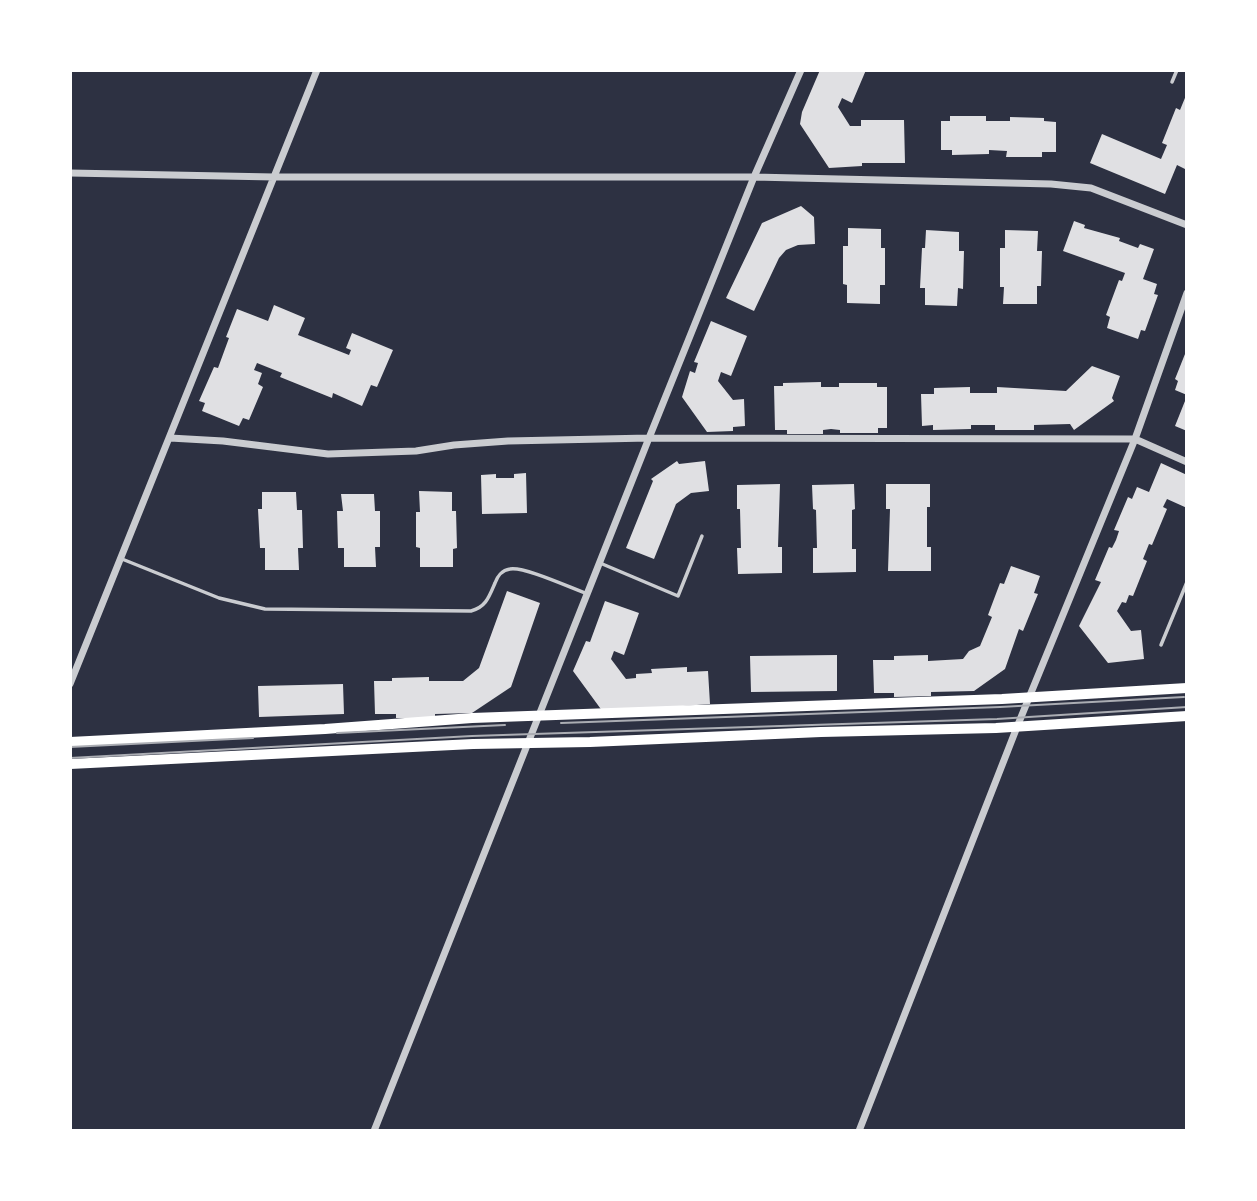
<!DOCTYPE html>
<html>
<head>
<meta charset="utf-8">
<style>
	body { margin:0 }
	#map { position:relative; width:1257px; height:1201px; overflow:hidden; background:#2d3142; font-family:Jost,sans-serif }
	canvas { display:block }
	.frame { position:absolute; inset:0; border:72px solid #fff; pointer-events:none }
</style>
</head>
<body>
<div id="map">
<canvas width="1257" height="1201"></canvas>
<div class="frame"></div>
</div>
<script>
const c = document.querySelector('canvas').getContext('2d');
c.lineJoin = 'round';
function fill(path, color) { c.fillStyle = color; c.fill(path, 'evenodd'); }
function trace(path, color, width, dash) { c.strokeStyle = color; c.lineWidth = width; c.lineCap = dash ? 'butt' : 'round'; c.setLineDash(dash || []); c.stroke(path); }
fill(new Path2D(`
	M 820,70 L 866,70 L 852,103 L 842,98 L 838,107 L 850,126 L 861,126 L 861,120 L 904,120 L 905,163 L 862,163 L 862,166 L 829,168 L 800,124 L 802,112 Z
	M 1187,93 L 1187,170 L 1177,165 L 1165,194 L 1090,163 L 1102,134 L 1161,159 L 1167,145 L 1162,143 L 1176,108 L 1180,110 Z
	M 950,116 L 986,116 L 986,121 L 1010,121 L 1010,117 L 1044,118 L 1044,121 L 1056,122 L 1056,152 L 1042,152 L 1042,157 L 1006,157 L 1007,151 L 989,150 L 989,154 L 952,155 L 952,150 L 941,150 L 941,121 L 950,121 Z
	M 801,206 L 814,217 L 815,244 L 798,245 L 786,250 L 779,258 L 754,311 L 726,298 L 762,223 Z
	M 1074,221 L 1085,225 L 1084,228 L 1120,238 L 1119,241 L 1138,248 L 1140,244 L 1154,249 L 1143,279 L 1157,284 L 1154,294 L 1158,295 L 1145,331 L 1141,330 L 1138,339 L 1107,328 L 1110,317 L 1106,315 L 1119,280 L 1122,281 L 1125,273 L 1063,251 Z
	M 848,228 L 881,229 L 881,248 L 885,248 L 885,285 L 880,285 L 880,304 L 847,303 L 847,285 L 843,284 L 843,246 L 848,246 Z
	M 926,230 L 959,232 L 959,251 L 964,251 L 963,289 L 958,288 L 957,306 L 925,305 L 925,288 L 920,288 L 922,248 L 925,248 Z
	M 1005,230 L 1038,231 L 1037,251 L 1042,251 L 1041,286 L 1037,286 L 1037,304 L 1003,304 L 1004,287 L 1000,287 L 1000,248 L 1005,248 Z
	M 274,305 L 305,318 L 298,335 L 349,355 L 351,350 L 346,348 L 352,333 L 393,350 L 377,387 L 371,385 L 362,406 L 333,393 L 332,398 L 280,377 L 282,373 L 257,363 L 254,370 L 262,373 L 258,384 L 263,387 L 249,420 L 243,418 L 239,426 L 202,411 L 205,403 L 199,401 L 214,367 L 218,368 L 229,338 L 226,337 L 237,309 L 268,321 Z
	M 711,321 L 747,336 L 731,376 L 721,372 L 718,381 L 733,400 L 744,399 L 745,426 L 733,427 L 733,431 L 707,432 L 682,397 L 690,371 L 695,373 L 698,363 L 694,362 Z
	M 1187,349 L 1187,395 L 1175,390 L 1178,381 L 1175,379 Z
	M 1092,366 L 1120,376 L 1112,398 L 1114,401 L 1074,430 L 1070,424 L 1034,425 L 1034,430 L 995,430 L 995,425 L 971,425 L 971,429 L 933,430 L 933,425 L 922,426 L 921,394 L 934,394 L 934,388 L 970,387 L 970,393 L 997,393 L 997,387 L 1066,391 Z
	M 821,382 L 821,387 L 839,387 L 839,383 L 877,383 L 877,387 L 887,387 L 887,428 L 878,428 L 878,433 L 840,433 L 840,430 L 831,429 L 823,430 L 823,434 L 787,434 L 787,430 L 775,430 L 774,386 L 783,386 L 783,383 Z
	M 1187,396 L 1187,431 L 1175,426 Z
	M 677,461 L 679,464 L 705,461 L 709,491 L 691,493 L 676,504 L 654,559 L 626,548 L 653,481 L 651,479 Z
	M 1161,463 L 1187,475 L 1187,508 L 1167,499 L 1163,507 L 1167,509 L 1152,545 L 1149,544 L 1143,559 L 1147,561 L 1133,596 L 1129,595 L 1126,603 L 1122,602 L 1117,611 L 1131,631 L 1141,630 L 1144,659 L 1108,663 L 1079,626 L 1101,582 L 1095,580 L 1109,547 L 1112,548 L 1116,540 L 1119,531 L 1114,530 L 1128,497 L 1132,499 L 1137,487 L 1149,492 Z
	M 526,473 L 527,513 L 482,514 L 481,475 L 496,474 L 496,478 L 514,478 L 514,474 Z
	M 780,484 L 778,547 L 782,547 L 782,573 L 738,574 L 737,548 L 741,548 L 740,509 L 737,509 L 737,485 Z
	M 854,484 L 855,509 L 852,510 L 852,549 L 856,549 L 856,572 L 813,573 L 813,548 L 817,548 L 816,510 L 813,509 L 812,485 Z
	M 886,484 L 930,484 L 930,507 L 927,507 L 927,547 L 931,547 L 931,571 L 888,571 L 890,509 L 886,509 Z
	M 419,491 L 452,492 L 452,511 L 456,511 L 457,548 L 453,549 L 453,567 L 420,567 L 420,548 L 416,547 L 416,512 L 420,512 Z
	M 262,492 L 296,492 L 297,510 L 302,510 L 303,548 L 298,548 L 299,570 L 265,570 L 265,548 L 260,548 L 258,509 L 262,509 Z
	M 341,494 L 374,494 L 375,511 L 380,511 L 380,547 L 375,547 L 376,567 L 344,567 L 344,548 L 338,548 L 337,511 L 343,511 Z
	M 1011,566 L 1040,576 L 1034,593 L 1038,594 L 1023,631 L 1019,629 L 1005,669 L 974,691 L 931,692 L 931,696 L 894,697 L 894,693 L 874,693 L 873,660 L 894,660 L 894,656 L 928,655 L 928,661 L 963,659 L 969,651 L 980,646 L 992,617 L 988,615 L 1000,583 L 1004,584 Z
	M 507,591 L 540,603 L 511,687 L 472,713 L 435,714 L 435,718 L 396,718 L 396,714 L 375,714 L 374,681 L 392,681 L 392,678 L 429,677 L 429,681 L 463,681 L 479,668 Z
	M 605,601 L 639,613 L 624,655 L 614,651 L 611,659 L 626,679 L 636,678 L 636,674 L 652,673 L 651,669 L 687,667 L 687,672 L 708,671 L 710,704 L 603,712 L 573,671 L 586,641 L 590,642 Z
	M 837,655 L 837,691 L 751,692 L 750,656 Z
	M 343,684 L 344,714 L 259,717 L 258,686 Z`), '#e0e0e3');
trace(new Path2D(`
	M 1172,82 L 1177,70
	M 122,559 L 219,598 L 265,609 L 471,611 C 486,607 489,597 495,583 C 497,577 502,570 510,569 C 524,566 573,589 588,594
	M 600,563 L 678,596 L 702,536
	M 1161,645 L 1187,582`), '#caccd0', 3.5);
trace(new Path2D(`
	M 70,173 L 274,177 L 754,177 L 1051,184 L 1091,188 L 1187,225
	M 170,438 L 223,441 L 328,454 L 416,451 L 454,445 L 508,441 L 649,438 L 1135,439 L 1187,462
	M 70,684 L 317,70
	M 374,1131 L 649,438 L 754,177 L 801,70
	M 859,1131 L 1017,727 L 1135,439 L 1187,293`), '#caccd0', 7);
trace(new Path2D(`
	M 70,742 L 325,729 L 472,718 L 1002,699 L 1187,688
	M 70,764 L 473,744 L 590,742 L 821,732 L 996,728 L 1187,716`), '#fff', 10);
trace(new Path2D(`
	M 561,723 L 1000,707 L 1184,697
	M 337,733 L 505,725
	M 70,747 L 253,738
	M 70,758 L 472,736 L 997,719 L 1187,707`), '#abadb3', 2);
</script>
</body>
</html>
